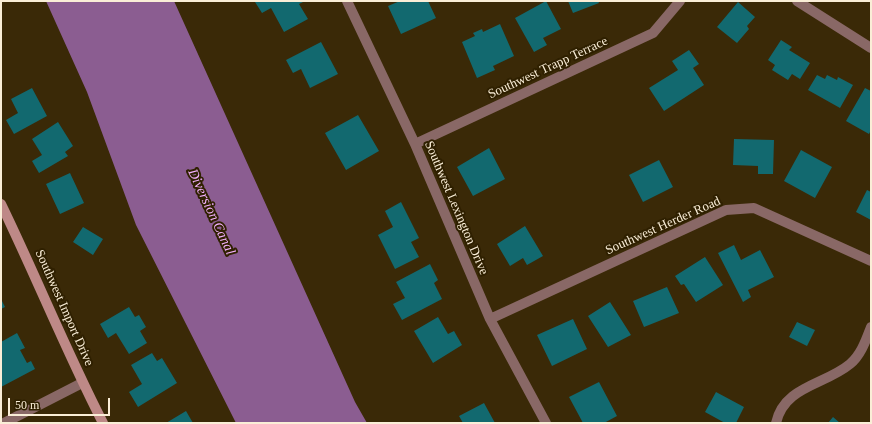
<!DOCTYPE html>
<html>
<head>
<meta charset="utf-8">
<style>
	body { margin:0 }
	#map { position:relative; width:872px; height:424px; overflow:hidden; background:#3a2907; font-family:Georgia,serif }
	canvas { display:block }
	.frame { position:absolute; inset:0; border:2px solid #faeed7; pointer-events:none }
	.scale { position:absolute; left:8px; top:398px; width:102px; height:18px; box-sizing:border-box; border:2px solid #faeed7; border-top:0; padding-left:5px; font-size:12px; line-height:14px; white-space:nowrap; color:#faeed7; -webkit-text-stroke:3px #2f2000; paint-order:stroke }
</style>
</head>
<body>
<div id="map">
<canvas width="872" height="424"></canvas>
<div class="frame"></div>
<div class="scale">50 m</div>
</div>
<script>
const c = document.querySelector('canvas').getContext('2d');
c.lineJoin = 'round';
function fill(path, color) { c.fillStyle = color; c.fill(path, 'evenodd'); }
function trace(path, color, width, dash) { c.strokeStyle = color; c.lineWidth = width; c.lineCap = dash ? 'butt' : 'round'; c.setLineDash(dash || []); c.stroke(path); }
function label(font, color, halo, rows, align = 'center') {
  c.font = font + ' Georgia,serif'; c.lineWidth = 4; c.setLineDash([]); c.textBaseline = 'middle'; c.strokeStyle = halo; c.fillStyle = color; for (const [text, x, y, turn = 0] of rows) {
    c.save(); c.translate(x, y); c.rotate((+turn || 0) * Math.PI / 180); c.textAlign = isNaN(turn) ? turn : align; if (halo) c.strokeText(text, 0, 0); c.fillText(text, 0, 0); c.restore();
  }
}
fill(new Path2D(`
	M 46,1 L 174,1 L 355,402 L 367,423 L 236,423 L 136,225 L 87,92 Z`), '#8b5d91');
fill(new Path2D(`
	M 305,1 L 299,4 L 308,19 L 284,32 L 271,8 L 262,13 L 255,2 Z
	M 400,1 L 428,1 L 436,18 L 401,34 L 388,6 Z
	M 546,1 L 561,29 L 543,38 L 547,45 L 534,52 L 515,18 Z
	M 568,1 L 598,1 L 599,3 L 573,13 Z
	M 738,2 L 755,17 L 747,26 L 749,29 L 737,43 L 717,27 Z
	M 500,24 L 514,56 L 493,66 L 495,70 L 477,78 L 462,42 L 475,36 L 473,33 L 482,29 L 483,32 Z
	M 781,40 L 792,47 L 789,50 L 810,63 L 800,79 L 792,74 L 788,80 L 772,70 L 775,65 L 768,60 Z
	M 321,42 L 338,74 L 310,88 L 301,69 L 293,73 L 286,60 Z
	M 689,50 L 699,64 L 693,68 L 704,85 L 664,111 L 649,88 L 678,70 L 672,61 Z
	M 817,75 L 825,79 L 827,75 L 837,80 L 838,77 L 853,85 L 840,108 L 808,90 Z
	M 32,88 L 47,116 L 14,134 L 6,120 L 18,113 L 11,99 Z
	M 865,88 L 871,91 L 871,130 L 869,134 L 846,121 Z
	M 358,115 L 379,151 L 346,170 L 325,133 Z
	M 58,122 L 73,146 L 65,152 L 68,156 L 39,173 L 32,161 L 42,155 L 32,139 Z
	M 734,139 L 774,140 L 773,174 L 758,174 L 758,166 L 733,165 Z
	M 489,148 L 505,179 L 473,196 L 457,167 Z
	M 801,150 L 832,167 L 815,198 L 784,181 Z
	M 659,160 L 673,187 L 643,202 L 629,175 Z
	M 70,173 L 84,203 L 60,214 L 46,184 Z
	M 867,190 L 871,192 L 871,220 L 856,212 Z
	M 401,202 L 419,238 L 411,242 L 419,257 L 395,269 L 378,235 L 393,227 L 385,211 Z
	M 525,226 L 543,256 L 527,265 L 523,258 L 510,266 L 497,244 Z
	M 83,227 L 103,239 L 93,255 L 73,242 Z
	M 734,245 L 741,260 L 760,250 L 774,277 L 748,290 L 751,297 L 743,302 L 718,253 Z
	M 705,257 L 723,285 L 696,302 L 684,284 L 681,285 L 675,276 Z
	M 430,264 L 438,280 L 434,283 L 442,299 L 402,320 L 393,304 L 405,298 L 396,282 Z
	M 667,287 L 679,313 L 644,327 L 633,301 Z
	M 1,299 L 5,307 L 1,309 Z
	M 610,302 L 631,335 L 608,347 L 588,316 Z
	M 129,307 L 135,317 L 139,315 L 146,327 L 140,331 L 147,343 L 129,354 L 116,333 L 108,338 L 100,324 Z
	M 438,317 L 448,334 L 454,331 L 462,345 L 433,363 L 414,331 Z
	M 573,319 L 587,349 L 552,366 L 537,335 Z
	M 797,322 L 815,330 L 807,346 L 789,337 Z
	M 17,333 L 25,348 L 20,350 L 27,363 L 31,361 L 35,369 L 1,387 L 1,342 Z
	M 152,353 L 157,361 L 162,358 L 177,383 L 138,407 L 129,392 L 142,384 L 131,365 Z
	M 599,382 L 617,416 L 604,423 L 583,423 L 569,397 Z
	M 716,392 L 744,407 L 736,423 L 725,423 L 705,412 Z
	M 484,403 L 495,423 L 463,423 L 459,416 Z
	M 186,411 L 193,423 L 166,423 Z
	M 833,417 L 840,423 L 828,423 Z`), '#12696f');
trace(new Path2D(`
	M 347,1 L 415,144 L 490,319 L 546,423
	M 797,1 L 871,48
	M 415,144 L 653,33 L 680,1
	M 490,319 L 726,210 L 754,208 L 871,261
	M 4,423 L 82,383
	M 776,423 C 784,386 825,385 850,364 C 861,355 866,340 871,327`), '#896866', 10);
trace(new Path2D(`
	M 1,204 C 36,276 66,351 103,423`), '#be8987', 10);
label('13px', '#faeed7', '#2f2000', [
	["Southwest Trapp Terrace",548,68,-25],
	["Southwest Lexington Drive",456,208,67],
	["Southwest Herder Road",663,226,-24],
	["Southwest Import Drive",64,308,66]
]);
label('italic 14px', '#f4b1fe', '#2f2000', [
	["Diversion Canal",211,212,65]
]);
</script>
</body>
</html>
